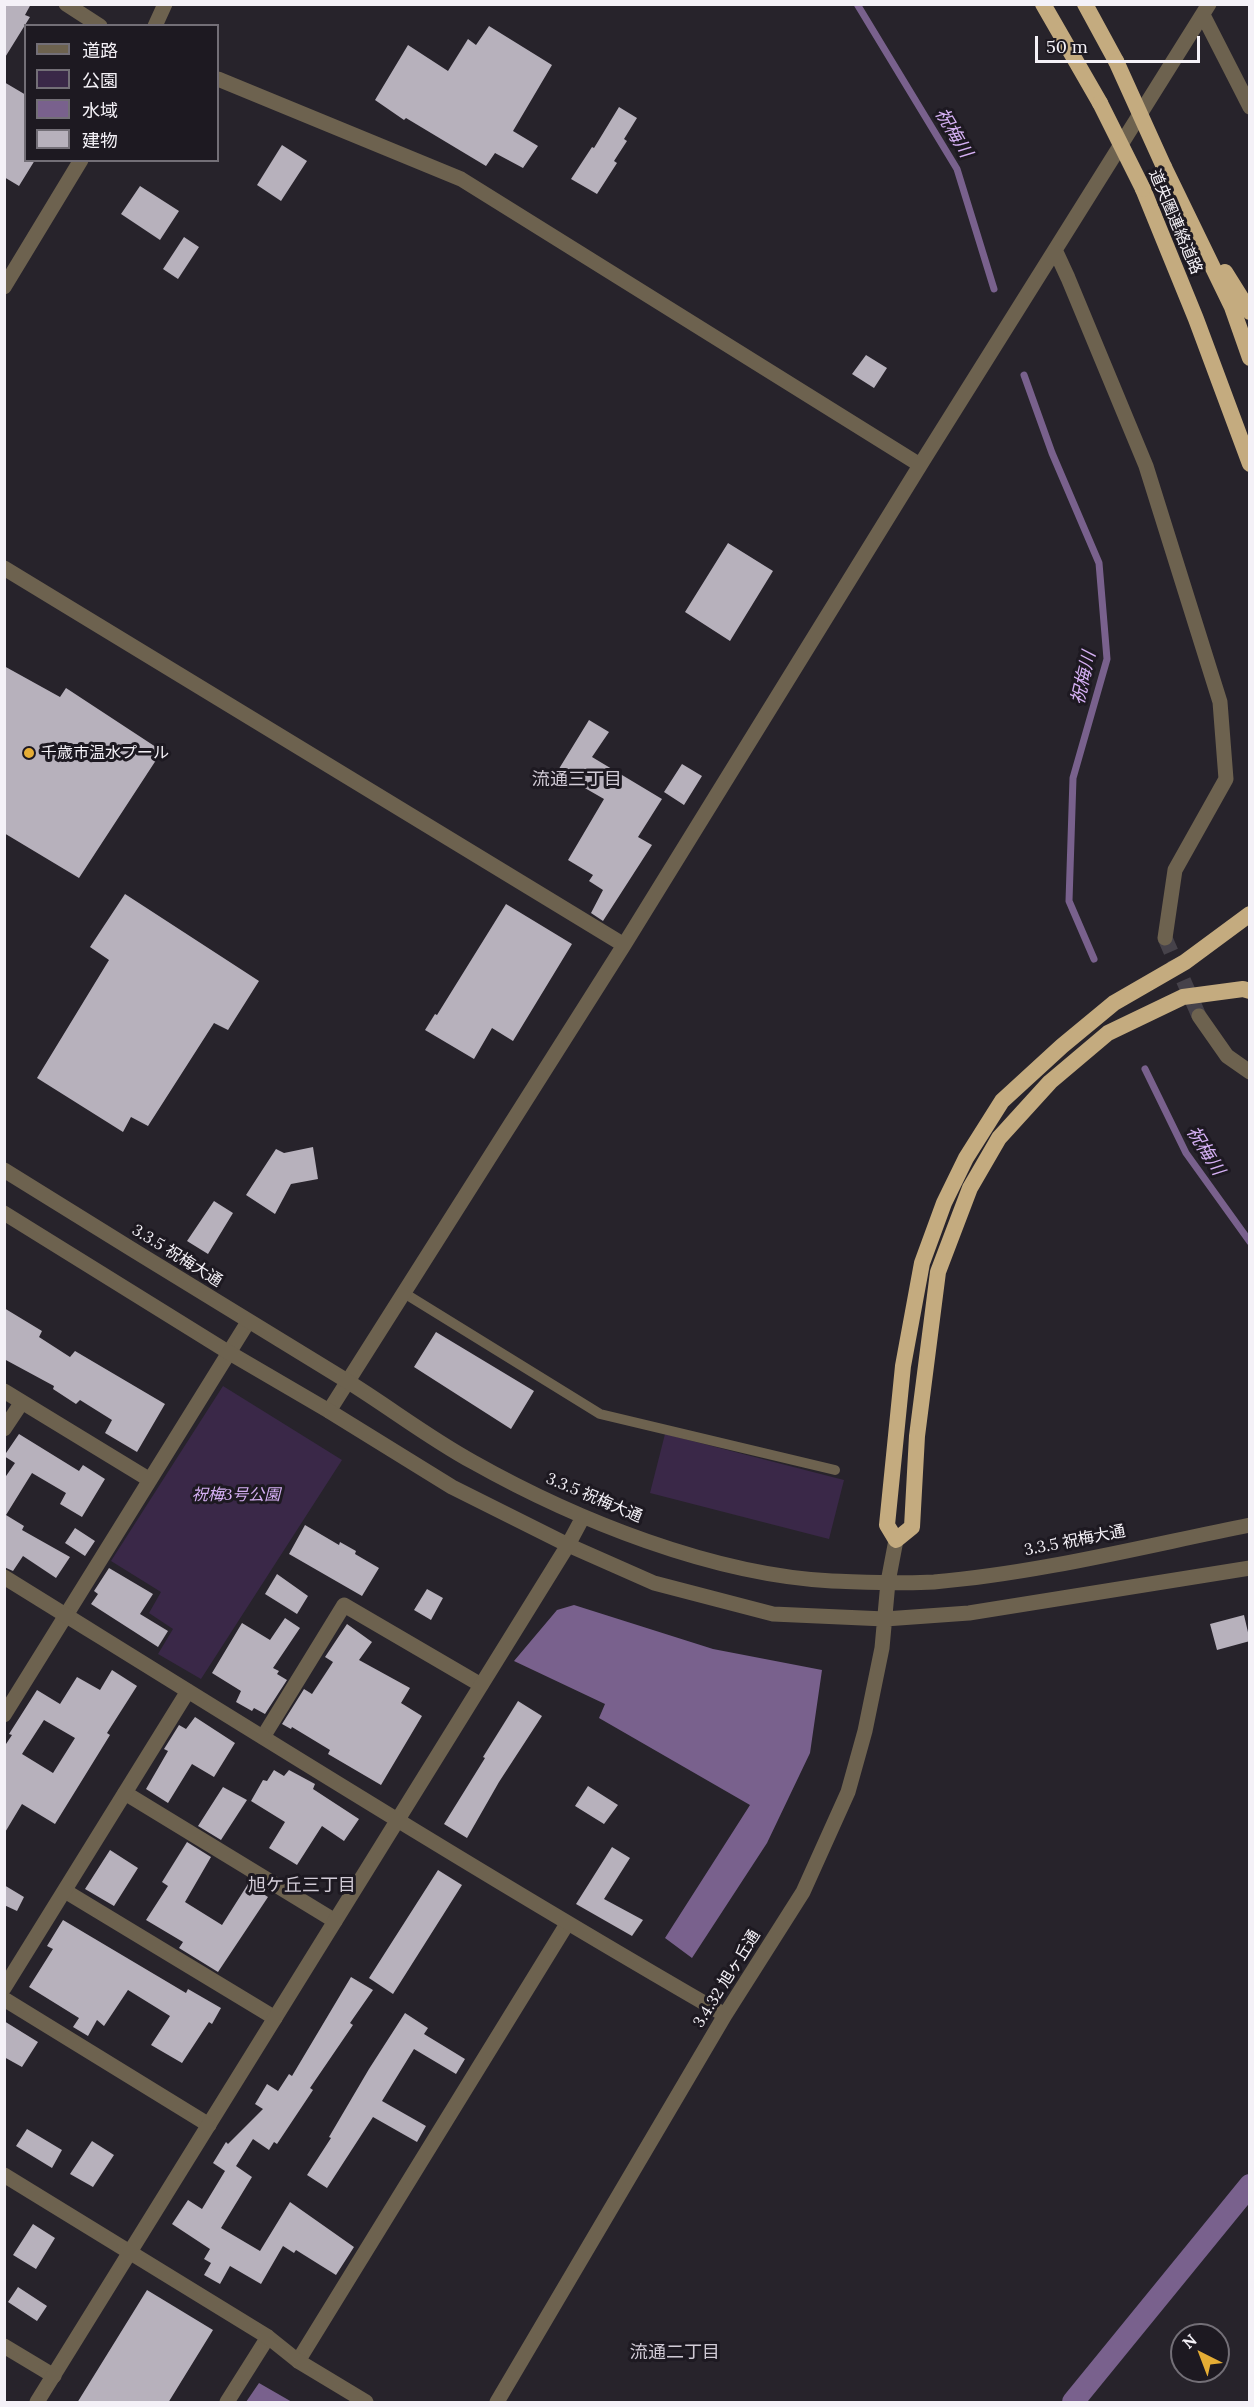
<!DOCTYPE html>
<html>
<head>
<meta charset="utf-8">
<style>
	body { margin:0 }
	#map { position:relative; width:1254px; height:2407px; overflow:hidden; background:#27232b; font-family:Lora,"Noto Sans JP",serif }
	canvas { display:block }
	.frame { position:absolute; inset:0; border:6px solid #f4f1f7; pointer-events:none }
	.legend { position:absolute; left:24px; top:24px; width:195px; height:138px; box-sizing:border-box; background:#1d1921; border:2px solid #736f77; margin:0; padding:8px 10px; list-style:none; font-size:18px; color:#f4f1f7 }
	.legend li { display:flex; align-items:center; gap:12px; height:30px }
	.legend b { width:30px; border:2px solid #736f77 }
	.north { position:absolute; left:1170px; top:2323px; width:60px; height:60px; box-sizing:border-box; background:#1d1921; border:2px solid #736f77; border-radius:50%; rotate:318deg; font-size:16px; font-weight:700; line-height:24px; text-align:center; color:#f4f1f7 }
	.north::after { content:''; display:block; margin:auto; width:21px; height:27px; background:#e5ad35; clip-path:polygon(50% 0,100% 100%,50% 72%,0 100%) }
	.scale { position:absolute; left:1035px; top:36px; width:165px; height:27px; box-sizing:border-box; border:3px solid #f4f1f7; border-top:0; padding-left:8px; font-size:18px; line-height:21px; white-space:nowrap; color:#f4f1f7; -webkit-text-stroke:4px #1d1921; paint-order:stroke }
</style>
</head>
<body>
<div id="map">
<canvas width="1254" height="2407"></canvas>
<div class="frame"></div>
<ul class="legend">
<li><b style="height:8px;background:#6d624f"></b>道路</li>
<li><b style="height:16px;background:#3a2848"></b>公園</li>
<li><b style="height:16px;background:#79618d"></b>水域</li>
<li><b style="height:16px;background:#b7b1bc"></b>建物</li>
</ul>
<div class="north">N</div>
<div class="scale">50 m</div>
</div>
<script>
const c = document.querySelector('canvas').getContext('2d');
c.lineJoin = 'round';
function fill(path, color) { c.fillStyle = color; c.fill(path, 'evenodd'); }
function trace(path, color, width, dash) { c.strokeStyle = color; c.lineWidth = width; c.lineCap = dash ? 'butt' : 'round'; c.setLineDash(dash || []); c.stroke(path); }
function label(font, color, halo, rows, align = 'center') {
  c.font = font + ' Lora,"Noto Sans JP",serif'; c.lineWidth = 6; c.setLineDash([]); c.textBaseline = 'middle'; c.strokeStyle = halo; c.fillStyle = color; for (const [text, x, y, turn = 0] of rows) {
    c.save(); c.translate(x, y); c.rotate((+turn || 0) * Math.PI / 180); c.textAlign = isNaN(turn) ? turn : align; if (halo) c.strokeText(text, 0, 0); c.fillText(text, 0, 0); c.restore();
  }
}
fill(new Path2D(`
	M 223,1386 L 342,1460 L 201,1679 L 158,1654 L 173,1629 L 149,1613 L 161,1592 L 111,1561 Z
	M 665,1434 L 844,1480 L 829,1539 L 650,1493 Z`), '#3a2848');
fill(new Path2D(`
	M 574,1605 L 713,1649 L 822,1670 L 810,1753 L 767,1843 L 692,1958 L 665,1938 L 750,1805 L 599,1718 L 605,1704 L 514,1661 L 557,1610 Z
	M 259,2383 L 292,2402 L 246,2402 Z`), '#79618d');
trace(new Path2D(`
	M 857,4 L 957,169 L 994,289
	M 1024,375 L 1052,453 L 1099,563 L 1107,659 L 1073,778 L 1069,901 L 1094,959
	M 1145,1069 L 1186,1153 L 1250,1242`), '#79618d', 7);
trace(new Path2D(`
	M 1073,2402 L 1250,2185`), '#79618d', 22);
fill(new Path2D(`
	M 4,4 L 31,4 L 25,15 L 30,17 L 4,59 Z
	M 489,26 L 552,65 L 513,131 L 538,146 L 523,168 L 495,153 L 486,166 L 406,118 L 404,120 L 375,100 L 408,45 L 448,71 L 468,39 L 476,45 Z
	M 4,82 L 26,95 L 26,160 L 35,160 L 19,186 L 4,177 Z
	M 619,107 L 637,118 L 624,139 L 627,141 L 614,161 L 617,163 L 597,194 L 571,179 L 592,147 L 594,148 Z
	M 282,145 L 307,161 L 281,201 L 257,185 Z
	M 140,186 L 179,211 L 160,240 L 121,214 Z
	M 184,237 L 199,247 L 178,279 L 163,269 Z
	M 866,355 L 887,368 L 874,388 L 852,374 Z
	M 728,543 L 773,571 L 730,641 L 685,612 Z
	M 4,666 L 60,697 L 66,688 L 162,751 L 79,878 L 4,833 Z
	M 589,720 L 609,732 L 592,757 L 662,799 L 638,837 L 652,845 L 603,921 L 591,913 L 603,890 L 589,881 L 593,875 L 568,860 L 604,799 L 557,772 Z
	M 682,764 L 702,776 L 684,805 L 664,792 Z
	M 125,894 L 259,981 L 228,1030 L 214,1023 L 148,1126 L 131,1117 L 123,1132 L 37,1078 L 109,960 L 90,947 Z
	M 506,904 L 572,944 L 513,1041 L 492,1028 L 474,1059 L 425,1030 L 435,1014 L 437,1015 Z
	M 313,1147 L 318,1179 L 291,1184 L 275,1214 L 246,1195 L 276,1149 L 284,1153 Z
	M 214,1201 L 233,1213 L 208,1254 L 187,1241 Z
	M 4,1308 L 42,1331 L 39,1337 L 70,1357 L 75,1351 L 165,1404 L 137,1452 L 105,1433 L 112,1420 L 80,1400 L 76,1404 L 53,1389 L 54,1386 L 4,1359 Z
	M 436,1332 L 534,1391 L 511,1429 L 414,1367 Z
	M 19,1434 L 79,1471 L 83,1465 L 105,1479 L 82,1517 L 60,1504 L 66,1493 L 32,1473 L 6,1515 L 24,1526 L 22,1530 L 70,1557 L 56,1578 L 23,1556 L 13,1571 L 4,1567 L 4,1479 L 15,1463 L 4,1456 Z
	M 305,1525 L 339,1545 L 340,1542 L 356,1551 L 355,1554 L 379,1568 L 362,1596 L 289,1554 Z
	M 75,1528 L 95,1541 L 85,1556 L 65,1543 Z
	M 109,1568 L 153,1594 L 140,1614 L 168,1631 L 158,1647 L 91,1604 L 98,1594 L 94,1591 Z
	M 277,1574 L 308,1596 L 297,1614 L 265,1594 Z
	M 427,1589 L 443,1598 L 431,1620 L 414,1610 Z
	M 1244,1615 L 1250,1641 L 1217,1650 L 1210,1624 Z
	M 285,1618 L 300,1628 L 273,1668 L 279,1671 L 277,1674 L 287,1680 L 265,1714 L 254,1708 L 252,1711 L 236,1702 L 241,1691 L 212,1673 L 242,1623 L 270,1640 Z
	M 347,1624 L 372,1642 L 359,1660 L 410,1688 L 401,1703 L 422,1716 L 381,1785 L 328,1754 L 330,1750 L 292,1727 L 291,1729 L 282,1724 L 304,1689 L 312,1694 L 333,1662 L 325,1657 Z
	M 112,1670 L 137,1686 L 107,1733 L 110,1735 L 55,1824 L 22,1804 L 4,1834 L 4,1743 L 6,1744 L 12,1735 L 9,1734 L 37,1690 L 60,1704 L 77,1677 L 100,1690 ZM 44,1720 L 75,1738 L 53,1773 L 22,1754 Z
	M 518,1701 L 542,1716 L 499,1782 L 467,1838 L 444,1824 L 485,1758 L 483,1757 Z
	M 195,1717 L 235,1743 L 214,1777 L 192,1764 L 168,1803 L 146,1789 L 168,1751 L 164,1749 L 179,1725 L 186,1729 Z
	M 274,1770 L 284,1776 L 289,1770 L 315,1784 L 313,1789 L 359,1819 L 344,1841 L 322,1826 L 297,1865 L 269,1848 L 285,1822 L 251,1801 L 263,1780 L 267,1781 Z
	M 588,1786 L 618,1805 L 604,1824 L 575,1806 Z
	M 223,1787 L 247,1800 L 221,1840 L 198,1826 Z
	M 187,1842 L 211,1857 L 185,1902 L 222,1925 L 248,1884 L 268,1897 L 218,1972 L 179,1948 L 183,1942 L 146,1920 L 168,1886 L 162,1882 Z
	M 612,1847 L 630,1858 L 604,1899 L 643,1920 L 632,1936 L 576,1904 Z
	M 110,1850 L 138,1868 L 114,1906 L 85,1889 Z
	M 438,1870 L 462,1885 L 393,1994 L 369,1978 Z
	M 4,1885 L 24,1897 L 17,1911 L 4,1905 Z
	M 63,1920 L 186,1993 L 188,1989 L 221,2008 L 212,2024 L 209,2022 L 182,2063 L 151,2045 L 170,2016 L 128,1990 L 104,2026 L 97,2020 L 88,2036 L 73,2027 L 79,2018 L 29,1987 L 53,1949 L 47,1946 Z
	M 351,1977 L 373,1990 L 350,2023 L 353,2025 L 310,2088 L 313,2090 L 277,2144 L 274,2142 L 269,2150 L 253,2139 L 236,2166 L 252,2177 L 221,2228 L 260,2251 L 290,2202 L 354,2247 L 336,2275 L 296,2250 L 294,2253 L 283,2246 L 261,2284 L 230,2266 L 220,2284 L 204,2275 L 211,2263 L 204,2259 L 210,2249 L 172,2224 L 188,2200 L 202,2209 L 225,2171 L 213,2163 L 226,2142 L 228,2144 L 263,2109 L 255,2104 L 267,2084 L 278,2091 L 289,2074 L 292,2076 Z
	M 405,2013 L 428,2028 L 424,2034 L 465,2059 L 456,2074 L 414,2049 L 382,2101 L 426,2126 L 417,2142 L 373,2117 L 327,2188 L 307,2175 L 331,2138 L 329,2137 L 369,2069 Z
	M 4,2021 L 38,2042 L 22,2067 L 4,2057 Z
	M 27,2129 L 62,2150 L 52,2168 L 16,2146 Z
	M 92,2141 L 114,2155 L 93,2187 L 70,2174 Z
	M 33,2224 L 55,2238 L 36,2269 L 13,2255 Z
	M 18,2287 L 47,2306 L 37,2321 L 8,2302 Z
	M 147,2290 L 213,2330 L 168,2403 L 77,2403 Z`), '#b7b1bc');
trace(new Path2D(`
	M 1165,938 L 1199,1016`), '#46424a', 15, [15, 8]);
trace(new Path2D(`
	M 404,1293 L 600,1414 L 835,1470`), '#6d624f', 10);
trace(new Path2D(`
	M 66,4 L 100,26
	M 1203,15 L 1250,107
	M 218,79 L 461,179 L 920,465
	M 1056,252 L 1068,278 L 1146,466 L 1220,702 L 1226,779 L 1175,870 L 1165,938
	M 4,568 L 624,945
	M 1199,1016 L 1227,1056 L 1250,1072
	M 4,1391 L 150,1480
	M 329,1411 L 624,945 L 924,459 L 1209,4
	M 4,1429 L 22,1402
	M 4,1715 L 248,1322
	M 263,1737 L 344,1605 L 481,1685
	M 125,1793 L 335,1921
	M 65,1891 L 275,2018
	M 4,1999 L 209,2125
	M 4,2346 L 54,2376
	M 298,2361 L 567,1924
	M 227,2402 L 268,2337`), '#6d624f', 15);
trace(new Path2D(`
	M 155,26 L 165,4
	M 4,287 L 81,160
	M 4,1170 C 118,1241 232,1311 347,1381 C 389,1407 429,1438 473,1462 C 576,1520 713,1575 832,1581 C 866,1582 901,1584 934,1582 C 1040,1573 1145,1546 1250,1525
	M 4,1213 L 228,1352 L 329,1411 L 452,1487 L 568,1545 L 654,1583 L 773,1614 L 885,1619 L 969,1613 L 1250,1568
	M 4,1577 C 243,1725 482,1875 725,2015
	M 4,1988 L 188,1691
	M 4,2175 L 268,2337 L 298,2361 L 366,2402
	M 37,2402 L 568,1545 L 583,1517
	M 497,2402 L 725,2015 L 803,1892 L 848,1792 L 865,1731 L 882,1648 L 888,1582 L 896,1540`), '#6d624f', 15);
trace(new Path2D(`
	M 1043,4 L 1100,103
	M 1085,4 L 1116,61
	M 1164,167 L 1232,307 L 1250,358
	M 1143,189 L 1196,319 L 1250,464
	M 1225,272 L 1250,312
	M 1250,914 L 1185,962 L 1114,1003 L 1062,1046 L 1002,1101 L 966,1158 L 944,1203 L 922,1263 L 903,1366 L 887,1525 L 896,1540 L 912,1527 L 917,1436 L 938,1272 L 970,1188 L 999,1138 L 1050,1082 L 1108,1033 L 1183,997 L 1243,989 L 1250,991`), '#c4ab7f', 16);
trace(new Path2D(`
	M 1116,61 L 1164,167
	M 1100,103 L 1143,189`), '#c4ab7f', 16);
for (const [x, y, r, color] of [
	[29,753,6,"#e5ad35"]
]) { const dot = new Path2D(); dot.arc(x, y, r, 0, 2 * Math.PI); c.fillStyle = color; c.fill(dot); trace(dot, '#1d1921', 2); }
label('16px', '#f4f1f7', '#1d1921', [
	["道央圏連絡道路",1175,222,67],
	["3.3.5 祝梅大通",177,1256,32],
	["3.3.5 祝梅大通",594,1498,23],
	["3.3.5 祝梅大通",1075,1541,-11],
	["3.4.32 旭ヶ丘通",727,1979,-58]
]);
label('16px', '#f4f1f7', '#1d1921', [
	["千歳市温水プール",41,753]
], 'left');
label('italic 16px', '#d4aff3', '#1d1921', [
	["祝梅3号公園",236,1495]
]);
label('italic 18px', '#d6b1f5', '#1d1921', [
	["祝梅川",953,133,59],
	["祝梅川",1084,678,-77],
	["祝梅川",1205,1151,58]
]);
label('18px', '#d1cbd6', '#1d1921', [
	["流通三丁目",577,780],
	["旭ケ丘三丁目",302,1886],
	["流通二丁目",675,2353]
]);
</script>
</body>
</html>
